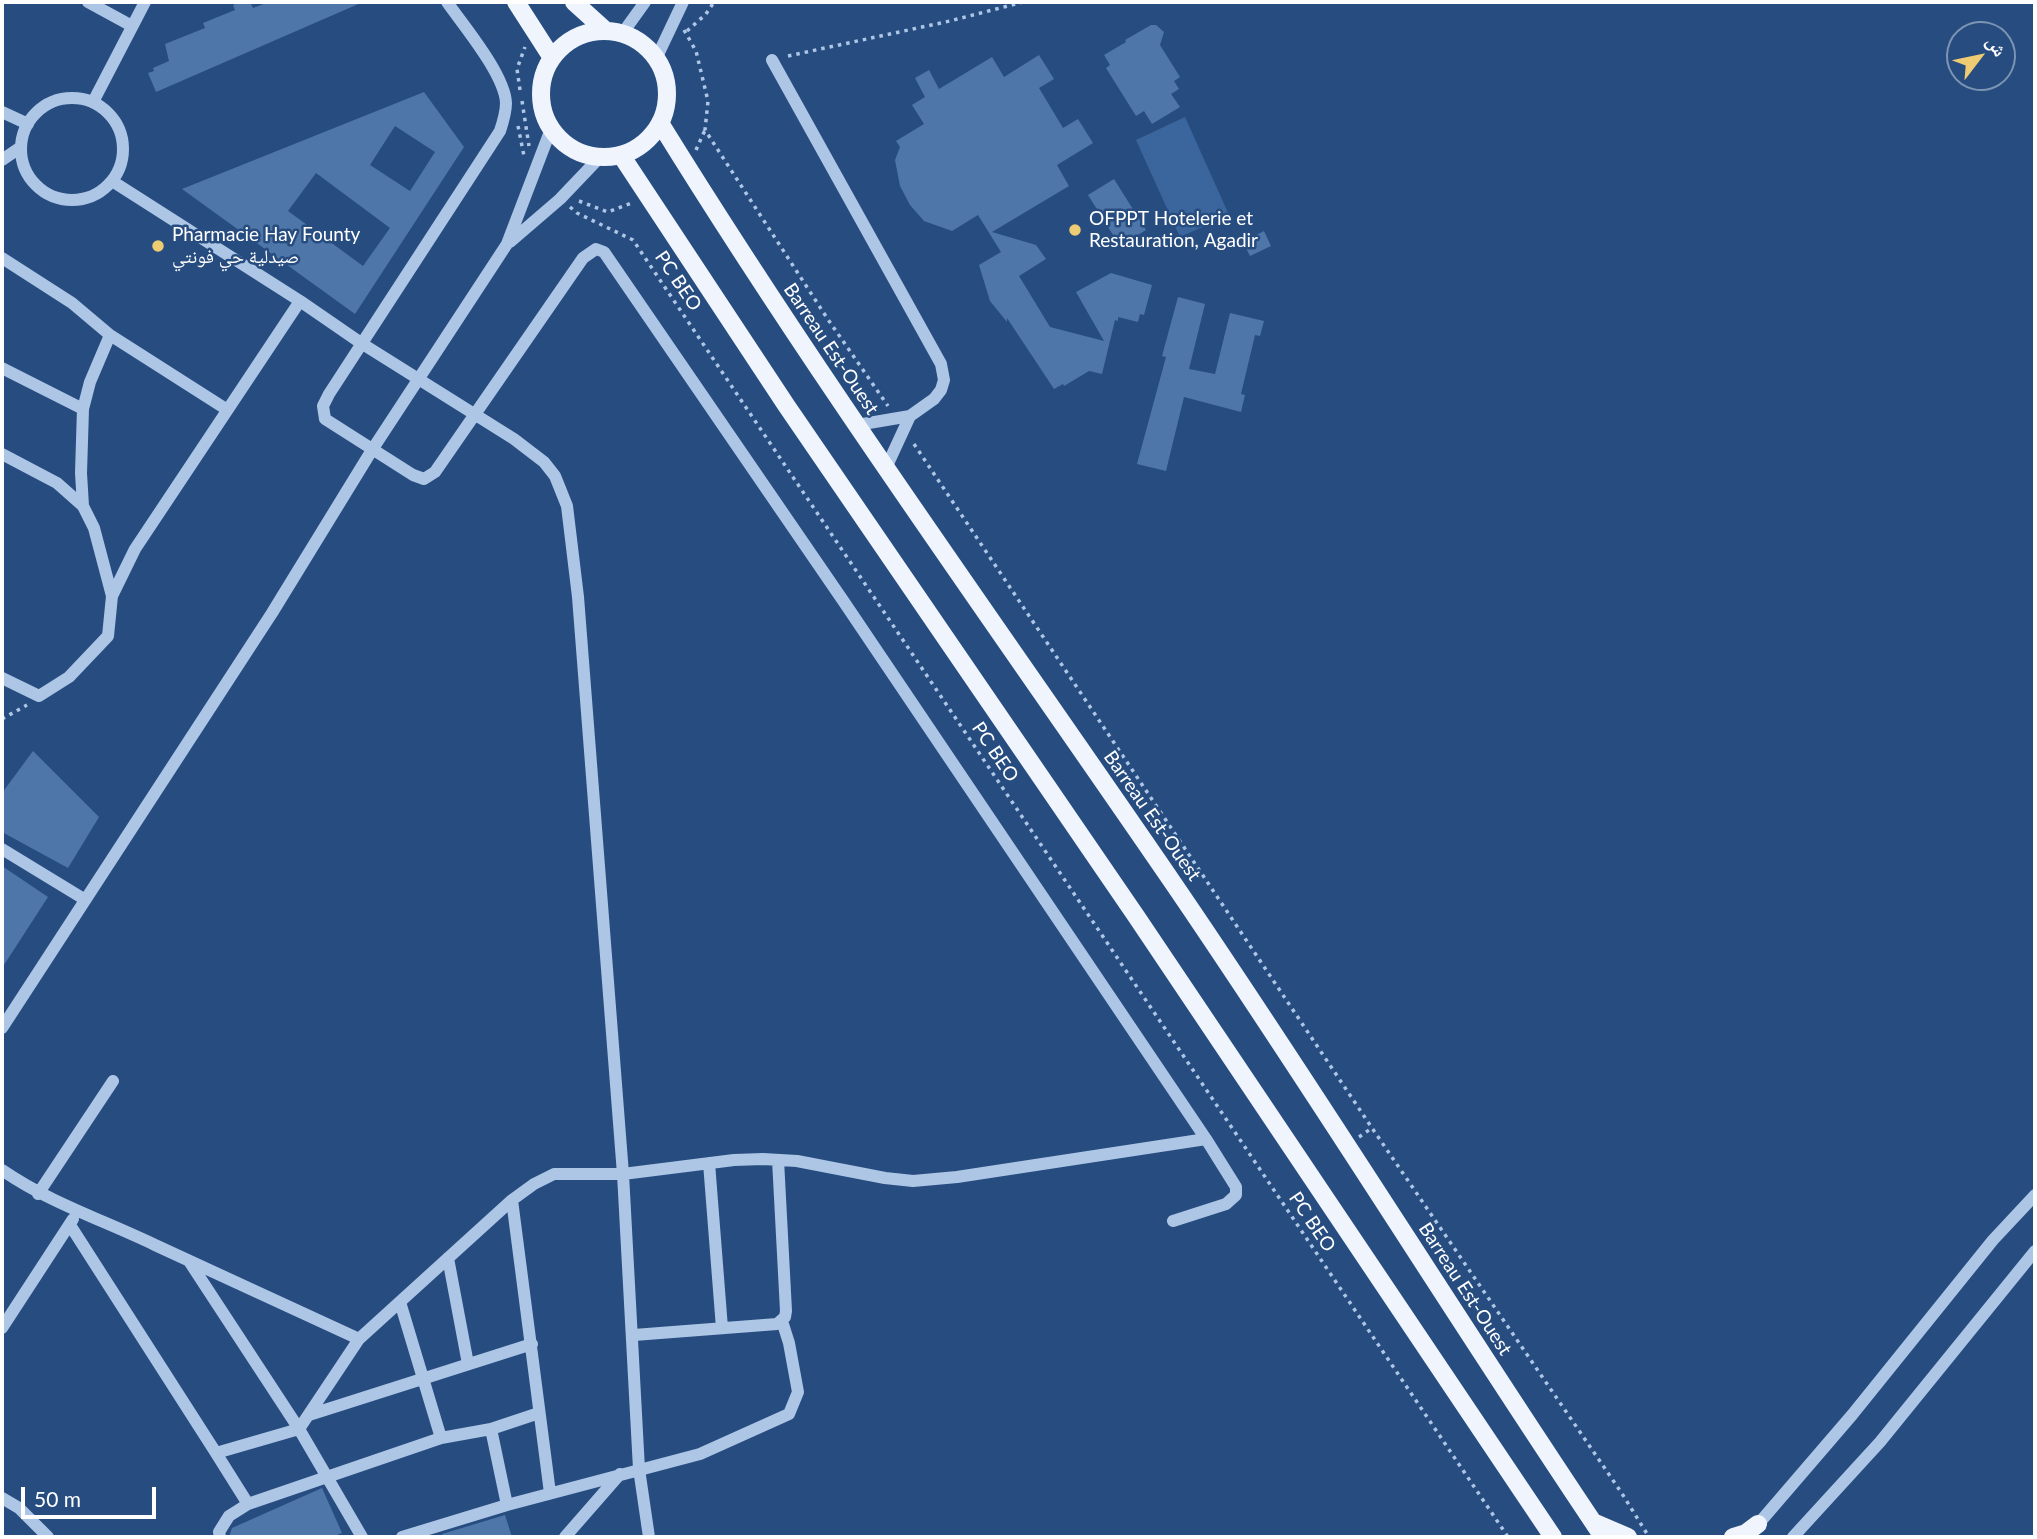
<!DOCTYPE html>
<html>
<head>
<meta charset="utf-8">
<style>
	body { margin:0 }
	#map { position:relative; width:2037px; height:1539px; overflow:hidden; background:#274d80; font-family:Lato,"Noto Naskh Arabic",sans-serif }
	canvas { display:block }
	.frame { position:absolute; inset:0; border:4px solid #fff; pointer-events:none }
	.north { position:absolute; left:1946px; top:21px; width:70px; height:70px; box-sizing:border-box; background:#274d80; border:2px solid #7d94b3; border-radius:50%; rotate:58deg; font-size:19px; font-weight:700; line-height:28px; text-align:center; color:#fff }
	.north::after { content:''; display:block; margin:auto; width:24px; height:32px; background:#eecc73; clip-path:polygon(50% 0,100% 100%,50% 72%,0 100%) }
	.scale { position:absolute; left:21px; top:1487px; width:135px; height:32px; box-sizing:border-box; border:4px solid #fff; border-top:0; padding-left:9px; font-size:21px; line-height:24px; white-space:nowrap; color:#fff; -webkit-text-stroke:5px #274d80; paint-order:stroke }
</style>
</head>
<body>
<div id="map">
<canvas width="2037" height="1539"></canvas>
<div class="frame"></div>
<div class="north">ش</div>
<div class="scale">50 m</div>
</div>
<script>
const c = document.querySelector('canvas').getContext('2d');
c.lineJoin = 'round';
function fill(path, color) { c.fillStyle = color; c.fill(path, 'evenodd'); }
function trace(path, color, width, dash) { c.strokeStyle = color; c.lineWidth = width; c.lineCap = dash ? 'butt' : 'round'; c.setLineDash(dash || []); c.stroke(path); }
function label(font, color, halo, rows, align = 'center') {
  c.font = font + ' Lato,"Noto Naskh Arabic",sans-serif'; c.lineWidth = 5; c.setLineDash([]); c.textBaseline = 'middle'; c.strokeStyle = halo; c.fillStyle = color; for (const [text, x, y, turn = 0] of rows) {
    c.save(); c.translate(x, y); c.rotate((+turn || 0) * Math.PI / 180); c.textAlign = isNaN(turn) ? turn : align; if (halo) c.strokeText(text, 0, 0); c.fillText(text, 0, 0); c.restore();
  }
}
fill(new Path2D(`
	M 1185,117 L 1229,215 L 1180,237 L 1136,140 Z`), '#3b669d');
fill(new Path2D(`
	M 240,2 L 250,2 L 253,8 L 269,2 L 363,2 L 156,92 L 148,73 L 154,71 L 153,68 L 169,61 L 165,44 L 205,28 L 203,23 L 235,10 L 233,5 Z
	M 1151,25 L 1156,25 L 1164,32 L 1160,45 L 1180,77 L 1174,81 L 1179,89 L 1171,94 L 1180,107 L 1152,124 L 1144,111 L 1136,116 L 1106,68 L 1110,65 L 1104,55 L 1126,42 L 1125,40 Z
	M 1039,55 L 1054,79 L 1039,88 L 1063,128 L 1078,119 L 1093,143 L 1057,165 L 1069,186 L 992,232 L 1036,245 L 1046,259 L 1019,276 L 1050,327 L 1104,341 L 1076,292 L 1111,273 L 1152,285 L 1144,315 L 1140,314 L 1138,322 L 1118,317 L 1118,321 L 1115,320 L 1102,374 L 1089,371 L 1064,386 L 1063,384 L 1054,389 L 1007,318 L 1007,322 L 990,301 L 979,265 L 1001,252 L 978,215 L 952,231 L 924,221 L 910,205 L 900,186 L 895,160 L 900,147 L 896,141 L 924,124 L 912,105 L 925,97 L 915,78 L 929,70 L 939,89 L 992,57 L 1004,77 Z
	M 424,92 L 464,147 L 355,314 L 182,189 ZM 395,126 L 435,152 L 410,191 L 370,165 ZM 316,173 L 390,228 L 363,266 L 288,211 Z
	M 1114,179 L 1146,230 L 1120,246 L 1088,195 Z
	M 1264,231 L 1271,246 L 1250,256 L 1243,242 Z
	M 1178,297 L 1205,304 L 1189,369 L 1215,374 L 1230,313 L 1264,321 L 1260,336 L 1255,335 L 1241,394 L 1245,395 L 1241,412 L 1184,397 L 1166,471 L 1137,464 L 1166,357 L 1162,356 Z
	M 33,751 L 99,817 L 68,868 L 2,832 L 2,793 Z
	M 2,866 L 48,897 L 2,968 Z
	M 322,1488 L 342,1533 L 332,1537 L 229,1537 L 232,1528 Z
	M 505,1515 L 512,1537 L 442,1537 L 442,1534 Z`), '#4f76a8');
trace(new Path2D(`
	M 684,30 L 696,51 L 708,101 L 705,130 L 827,318 L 888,406
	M 687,31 L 706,14 L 714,2
	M 788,56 L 950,21 L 1023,2
	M 520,90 L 517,69 L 525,47
	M 522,101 L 529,146
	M 518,126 L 524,156
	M 696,150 L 705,130
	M 579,201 L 608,212 L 634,202
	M 570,207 L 577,213 L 633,240 L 1508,1537
	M 914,444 L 1372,1128 L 1621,1492 L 1649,1537
	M 2,719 L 27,705
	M 1359,1137 L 1372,1128`), '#aec6e6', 3.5, [3.5, 5]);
trace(new Path2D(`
	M 88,2 L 132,26
	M 447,2 C 464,26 505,75 506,103 C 506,113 503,122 500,131 L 329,394 L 323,406 L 325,419 L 413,475 L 424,479 L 435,472 L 583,258 L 596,249 L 604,252 L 844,602 L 1206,1139 L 1236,1187 L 1236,1195 L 1226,1204 L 1173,1221
	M 622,34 L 645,2
	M 656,59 L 683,2
	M 772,60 L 941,364 L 944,380 L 941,390 L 934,399 L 910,416 L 857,425
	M21 149a51 51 0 1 1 102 0a51 51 0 1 1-102 0Z
	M 93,102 L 145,2
	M 2,112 L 28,124
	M 2,160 L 21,147
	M 112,181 L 300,301 L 361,343 L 514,439 L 544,462 L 555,476 L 567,506 L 578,597 L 623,1174 L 639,1469 L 649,1537
	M 510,242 L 560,199 L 600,157
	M 2,258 L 72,303 L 110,335 L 226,409
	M 110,335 L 90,382 L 83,409 L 81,473 L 83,506 L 94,528 L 112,596
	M 2,368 L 83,409
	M 2,454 L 57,483 L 83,506
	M 886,468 L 910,416
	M 2,678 L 39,696 L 69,677 L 108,636 L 112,596 L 135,549 L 300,301
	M 2,849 L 84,899
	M 2,1028 L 272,613 L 372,450 L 507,244 L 551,129
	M 709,1163 L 722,1328
	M 2,1170 C 50,1203 103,1220 155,1245 C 223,1276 291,1308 359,1339
	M 38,1194 L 113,1081
	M 512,1200 L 550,1493
	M 70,1225 L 216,1453
	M 448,1258 L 468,1364
	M 189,1261 L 299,1429 L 362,1537
	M 400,1302 L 441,1438
	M 2,1328 L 73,1219
	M 634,1335 L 777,1324 L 785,1317 L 786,1311 L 778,1160
	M 309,1415 L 532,1344
	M 491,1429 L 507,1505
	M 2,1498 L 19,1508 L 48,1537
	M 248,1504 L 441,1438 L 491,1429 L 539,1413
	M 1754,1529 L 1852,1415 L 1993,1240 L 2035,1195
	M 220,1537 L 219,1532 L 229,1516 L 248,1504 L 216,1453 L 299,1429 L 359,1339 L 512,1200 L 534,1184 L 554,1174 L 623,1174 L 734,1160 L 763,1159 L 797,1161 L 885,1178 L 913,1181 L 957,1177 L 1206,1139
	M 402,1537 L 507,1505 L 700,1454 L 789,1414 L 798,1392 L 789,1343 L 782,1321
	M 565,1537 L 620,1474
	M 1793,1537 L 1880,1442 L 2035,1251`), '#aec6e6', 12);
trace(new Path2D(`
	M 516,2 L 552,58
	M 574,2 L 606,31
	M541 94a63 63 0 1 1 126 0a63 63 0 1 1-126 0Z
	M 660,123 C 820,382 999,629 1171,880 C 1319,1096 1457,1320 1603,1537
	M 621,155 L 786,405 L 1136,916 L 1553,1537
	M 1593,1522 L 1628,1537
	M 1733,1537 L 1746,1533 L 1758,1524`), '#eff4fd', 18);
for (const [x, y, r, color] of [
	[1075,230,7,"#eecc73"],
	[158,246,7,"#eecc73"]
]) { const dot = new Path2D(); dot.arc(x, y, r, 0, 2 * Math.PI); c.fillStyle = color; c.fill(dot); trace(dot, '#274d80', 2.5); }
label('19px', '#fff', '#274d80', [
	["OFPPT Hotelerie et",1089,219],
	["Restauration, Agadir",1089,241],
	["Pharmacie Hay Founty",172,235],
	["صيدلية حي فونتي",172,257]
], 'left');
label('19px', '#fff', '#274d80', [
	["PC BEO",678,281,56],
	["Barreau Est-Ouest",831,349,56],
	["PC BEO",995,752,56],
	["Barreau Est-Ouest",1152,816,55],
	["PC BEO",1312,1222,56],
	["Barreau Est-Ouest",1465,1289,57]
]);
</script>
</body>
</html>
